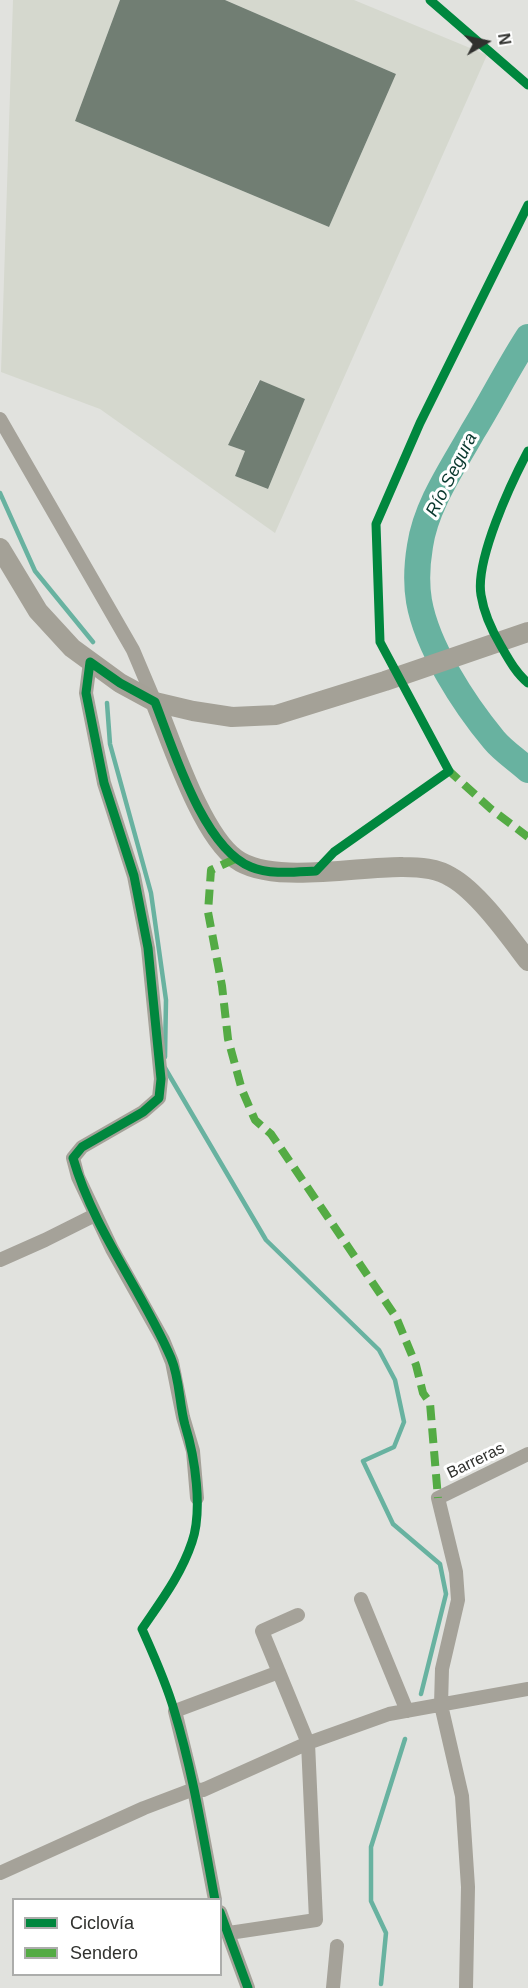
<!DOCTYPE html>
<html>
<head>
<meta charset="utf-8">
<style>
	body { margin:0 }
	#map { position:relative; width:528px; height:1988px; overflow:hidden; background:#e1e2de; font-family:Helvetica,sans-serif }
	canvas { display:block }
	.legend { position:absolute; left:12px; top:1898px; width:210px; height:78px; box-sizing:border-box; background:#fff; border:2px solid #acadab; margin:0; padding:8px 10px; list-style:none; font-size:18px; color:#30312e }
	.legend li { display:flex; align-items:center; gap:12px; height:30px }
	.legend b { width:30px; border:2px solid #acadab }
	.north { position:absolute; left:456px; top:12px; width:60px; height:60px; -webkit-text-stroke:4px #fff; paint-order:stroke; rotate:81deg; font-size:16px; font-weight:700; line-height:24px; text-align:center; color:#30312e }
	.north::after { content:''; display:block; margin:auto; width:21px; height:27px; background:#30312e; clip-path:polygon(50% 0,100% 100%,50% 72%,0 100%) }
</style>
</head>
<body>
<div id="map">
<canvas width="528" height="1988"></canvas>
<ul class="legend">
<li><b style="height:8px;background:#00873e"></b>Ciclovía</li>
<li><b style="height:8px;background:#54ab44"></b>Sendero</li>
</ul>
<div class="north">N</div>
</div>
<script>
const c = document.querySelector('canvas').getContext('2d');
c.lineJoin = 'round';
function fill(path, color) { c.fillStyle = color; c.fill(path, 'evenodd'); }
function trace(path, color, width, dash) { c.strokeStyle = color; c.lineWidth = width; c.lineCap = dash ? 'butt' : 'round'; c.setLineDash(dash || []); c.stroke(path); }
function label(font, color, halo, rows, align = 'center') {
  c.font = font + ' Helvetica,sans-serif'; c.lineWidth = 6; c.setLineDash([]); c.textBaseline = 'middle'; c.strokeStyle = halo; c.fillStyle = color; for (const [text, x, y, turn = 0] of rows) {
    c.save(); c.translate(x, y); c.rotate((+turn || 0) * Math.PI / 180); c.textAlign = isNaN(turn) ? turn : align; if (halo) c.strokeText(text, 0, 0); c.fillText(text, 0, 0); c.restore();
  }
}
fill(new Path2D(`
	M 13,0 L 120,0 L 75,121 L 329,227 L 396,74 L 225,0 L 354,0 L 487,55 L 275,533 L 100,409 L 1,372 ZM 259,380 L 305,399 L 268,489 L 235,476 L 245,451 L 228,445 Z`), '#d5d8ce');
trace(new Path2D(`
	M 0,493 L 35,571 L 93,642
	M 107,703 L 110,744 L 151,893 L 166,1000 L 165,1057
	M 165,1068 L 266,1240 L 379,1350 L 395,1380 L 404,1422 L 394,1447 L 363,1461 L 393,1524 L 440,1564 L 446,1594 L 421,1694
	M 381,1984 L 386,1933 L 371,1901 L 371,1847 L 405,1739`), '#68b2a0', 4.5);
trace(new Path2D(`
	M 528,337 C 508,368 492,400 473,431 C 453,467 426,505 420,546 C 417,564 416,583 419,601 C 427,647 464,704 494,740 C 503,751 517,760 528,770`), '#68b2a0', 26);
fill(new Path2D(`
	M 120,0 L 225,0 L 396,74 L 329,227 L 75,121 Z
	M 260,380 L 305,399 L 268,489 L 235,476 L 245,451 L 228,445 Z`), '#717e73');
trace(new Path2D(`
	M 0,419 L 133,650 L 155,702
	M 90,662 L 86,693 L 104,783 L 134,876 L 148,948 L 161,1079 L 159,1098 L 143,1112 L 82,1147 L 73,1158 L 78,1177 L 112,1249 L 163,1340 L 172,1362 L 183,1417 L 193,1451 L 197,1498
	M 0,1260 L 45,1240 L 95,1215
	M 361,1599 L 407,1711
	M 0,1873 L 144,1808 L 194,1789 L 203,1790 L 308,1743 L 389,1714 L 528,1689
	M 215,1900 L 194,1789 L 175,1711 L 279,1672
	M 220,1912 L 248,1988
	M 229,1933 L 316,1920 L 308,1743 L 262,1631 L 298,1615
	M 333,1988 L 337,1946
	M 466,1988 L 468,1887 L 462,1796 L 441,1705 L 442,1669 L 458,1600 L 456,1572 L 438,1498 L 528,1454`), '#a5a299', 14);
trace(new Path2D(`
	M 0,548 L 38,611 L 72,648 L 120,683 L 155,702 L 193,711 L 232,717 L 276,715 L 385,681 L 528,632
	M 155,702 C 172,743 201,834 236,859 C 271,885 359,866 403,867 C 419,867 437,868 451,877 C 478,892 509,936 528,961`), '#a4a197', 20);
trace(new Path2D(`
	M 447,769 L 491,809 L 528,837
	M 235,859 L 211,870 L 208,912 L 222,986 L 228,1039 L 242,1090 L 255,1120 L 271,1134 L 396,1317 L 416,1365 L 423,1393 L 430,1403 L 438,1498`), '#54ab44', 8, [15, 8]);
trace(new Path2D(`
	M 430,0 L 528,85
	M 528,451 C 511,483 475,560 481,595 C 484,614 491,629 501,646 C 509,660 516,673 528,683
	M 215,1900 C 203,1836 193,1772 174,1710 C 166,1682 154,1656 142,1629 C 161,1601 181,1575 192,1542 C 203,1510 195,1457 185,1425 C 179,1404 180,1379 171,1358 C 142,1290 94,1231 73,1158 L 82,1147 L 143,1112 L 159,1098 L 161,1079 L 148,948 L 134,876 L 104,783 L 86,693 L 90,662 L 120,683 L 155,702 C 173,748 203,848 251,867 C 270,875 295,872 316,871 L 334,852 L 449,771 L 380,642 L 376,524 L 420,423 L 528,205
	M 220,1912 L 248,1988`), '#00873e', 9);
label('16px', '#30312e', '#fff', [
	["Barreras",476,1461,-26]
]);
label('italic 18px', '#09382e', '#fff', [
	["Río Segura",452,475,-63]
]);
</script>
</body>
</html>
